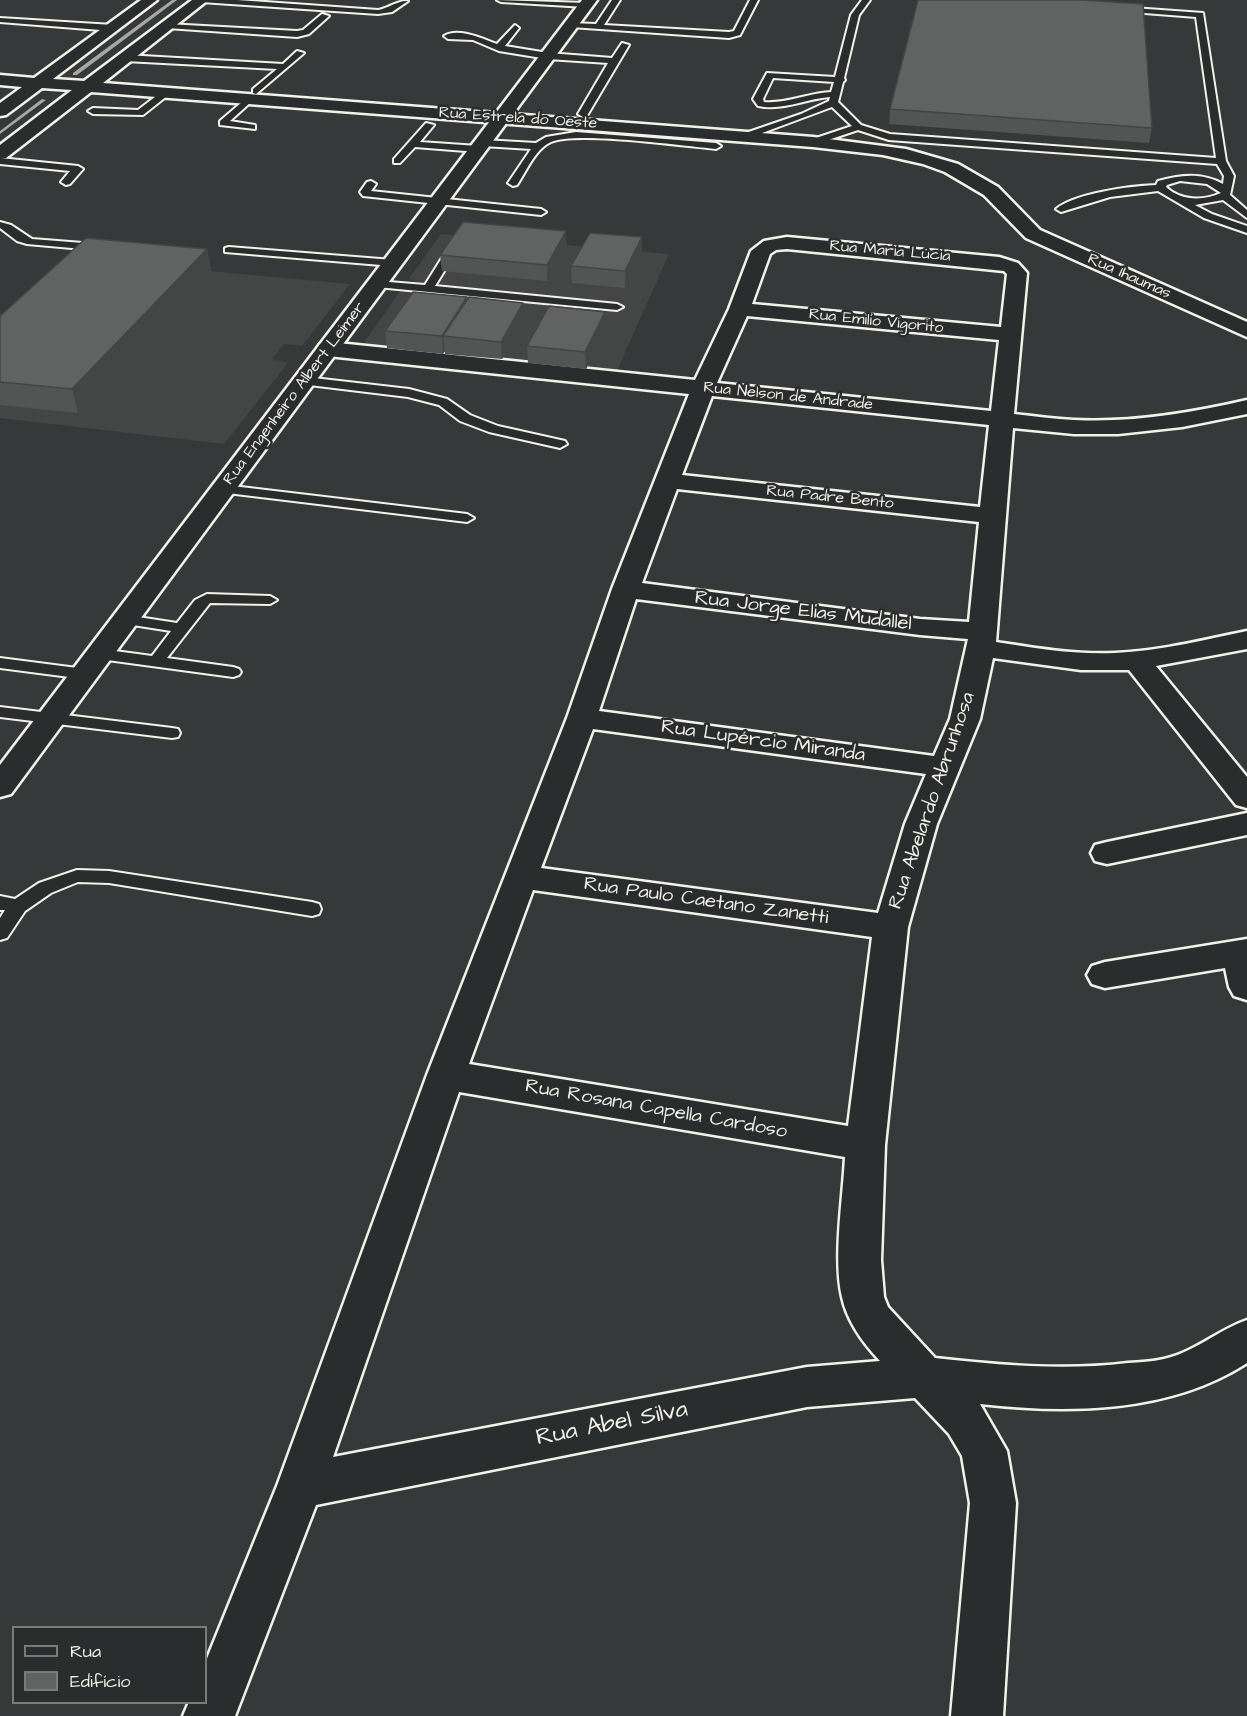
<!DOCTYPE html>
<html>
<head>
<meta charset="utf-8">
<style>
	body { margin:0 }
	#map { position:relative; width:1247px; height:1716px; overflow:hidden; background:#363939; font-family:"Architects Daughter",sans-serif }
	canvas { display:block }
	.legend { position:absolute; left:12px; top:1626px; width:195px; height:78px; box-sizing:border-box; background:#2a2d2e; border:2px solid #7b7b78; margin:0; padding:8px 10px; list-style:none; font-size:18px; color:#f4f1e8 }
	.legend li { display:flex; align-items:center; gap:12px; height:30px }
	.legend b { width:30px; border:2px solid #7b7b78 }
</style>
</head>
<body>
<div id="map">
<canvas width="1247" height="1716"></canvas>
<ul class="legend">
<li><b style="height:8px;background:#2a2d2e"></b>Rua</li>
<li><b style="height:16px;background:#616362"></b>Edifício</li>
</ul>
</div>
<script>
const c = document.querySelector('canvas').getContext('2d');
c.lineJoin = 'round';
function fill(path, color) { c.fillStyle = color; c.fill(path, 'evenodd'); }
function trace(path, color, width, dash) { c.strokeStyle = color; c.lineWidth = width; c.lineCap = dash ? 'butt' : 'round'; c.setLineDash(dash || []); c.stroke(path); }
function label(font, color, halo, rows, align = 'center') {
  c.font = font + ' "Architects Daughter",sans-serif'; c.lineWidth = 5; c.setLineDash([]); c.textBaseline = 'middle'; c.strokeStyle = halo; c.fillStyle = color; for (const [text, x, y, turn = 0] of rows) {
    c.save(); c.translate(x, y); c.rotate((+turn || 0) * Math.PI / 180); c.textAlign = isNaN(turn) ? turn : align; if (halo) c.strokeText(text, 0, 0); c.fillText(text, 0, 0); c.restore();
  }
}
fill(new Path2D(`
	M 441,234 L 669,254 L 616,373 L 376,349 L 368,345 L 365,341 L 401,290 L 418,291 L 424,284 L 409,279 Z
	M 91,260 L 350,284 L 302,346 L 284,344 L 272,359 L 288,363 L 224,444 L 0,418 L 0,344 Z`), '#434645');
fill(new Path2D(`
	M 172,0 L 177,0 L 77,75 L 73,75 L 73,73 Z
	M 42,99 L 46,100 L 0,134 L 0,131 Z`), '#a8a7a1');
const lane = new Path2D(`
	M 197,0 L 237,0 L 378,10 C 389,8 398,0 408,1 L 392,12 L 378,14 L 201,2 Z
	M 497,0 L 586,3 L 590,5 L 586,7 L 501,2 Z
	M 612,0 L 620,0 L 604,25 L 729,32 L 734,31 L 750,0 L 758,0 L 740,35 L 729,38 L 571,27 L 567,25 L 571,23 L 596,24 Z
	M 862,0 L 870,0 L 859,15 L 844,78 L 845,80 L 843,82 L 838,102 L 861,125 L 890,134 L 1216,158 L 1196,17 L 1119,11 L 1115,9 L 1119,7 L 1203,13 L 1226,161 L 1234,176 L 1230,195 L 1247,210 L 1247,218 L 1223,200 L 1195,205 L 1212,214 L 1247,226 L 1247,233 L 1204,218 L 1158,191 L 1110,197 L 1061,212 L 1056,209 C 1075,193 1131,186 1156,185 L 1158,181 C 1180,175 1202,172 1223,184 L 1224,176 L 1217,164 L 889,140 L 858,130 L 816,144 L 810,144 L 810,140 L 852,126 L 832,107 L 746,139 L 740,139 L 740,135 L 801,114 L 829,101 L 830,97 C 804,99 784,111 758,106 L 753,99 L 767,73 L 835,77 L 851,15 ZM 773,78 L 834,82 L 831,92 C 807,93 787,104 764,102 L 763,99 ZM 1180,181 L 1207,184 L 1221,193 C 1203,201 1181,201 1166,187 L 1167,185 Z
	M 322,14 L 329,16 L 309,34 L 297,37 L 167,28 L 163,26 L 167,24 L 297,31 L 303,30 Z
	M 0,18 L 113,25 L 117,28 L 113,31 L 0,22 Z
	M 515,25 L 519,28 L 505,46 L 548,53 L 612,58 L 622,43 L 629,45 L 588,114 L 583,117 L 578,114 L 608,63 L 548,59 L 499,51 L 473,40 L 448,39 L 444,36 C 458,27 483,39 497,44 Z
	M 297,51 L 304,53 L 256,94 L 253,93 L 253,89 L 277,69 L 125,61 L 121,58 L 125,55 L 283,64 Z
	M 164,90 L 172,92 L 143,115 L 93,114 L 88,111 L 93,108 L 138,110 Z
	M 249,96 L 252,97 L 252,101 L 230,121 L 255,125 L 255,129 L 220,125 L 220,121 Z
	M 426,123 L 434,125 L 420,142 L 478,146 L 483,149 L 478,152 L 415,147 L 400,163 L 394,163 L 394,159 Z
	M 576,132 L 716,143 L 721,146 L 716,149 C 684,146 575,131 551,142 C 535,149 526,172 517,185 L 513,186 L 508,183 L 531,149 L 483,146 L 478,143 L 483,140 L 536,143 L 546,137 Z
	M 0,158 L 78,166 L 83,169 L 70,184 L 66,185 L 61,182 L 70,171 L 0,164 Z
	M 371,181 L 376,184 L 371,191 L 541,209 L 546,212 L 541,215 L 363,196 L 360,192 L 367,182 Z
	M 0,222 L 11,225 L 32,239 L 83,243 L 88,246 L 83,249 L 27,244 L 17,241 L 0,228 Z
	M 454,244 L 459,247 L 435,286 L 617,304 L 623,307 L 617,310 L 377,287 L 371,284 L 377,281 L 425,285 L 450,245 Z
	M 229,247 L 393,260 L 399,263 L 393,266 L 225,252 L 225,248 Z
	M 305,377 L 409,389 L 447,399 L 470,415 L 498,426 L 565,441 L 567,444 L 560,448 L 489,432 L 460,421 L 439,405 L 408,397 L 301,384 L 299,381 Z
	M 224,485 L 467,514 L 474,518 L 467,522 L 219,492 L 217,489 Z
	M 207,594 L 270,596 L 277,600 L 270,604 L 210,603 L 167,658 L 233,667 L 239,669 L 241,672 L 239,675 L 233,677 L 100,659 L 92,654 L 100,649 L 152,656 L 171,631 L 120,623 L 117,620 L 120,617 L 125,615 L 177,623 L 195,600 Z
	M 0,658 L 85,669 L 93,674 L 85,679 L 0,668 Z
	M 0,707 L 172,728 L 178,729 L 180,733 L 178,737 L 172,738 L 0,717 Z
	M 77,870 L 109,871 L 312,902 L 319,904 L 321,909 L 319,914 L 312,916 L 109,883 L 78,882 L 51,893 L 25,911 L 7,938 L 0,940 L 0,918 L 5,910 L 0,910 L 0,896 L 15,899 L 39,883 Z`);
const street = new Path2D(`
	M 141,0 L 157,0 L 53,79 L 84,81 L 192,0 L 208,0 L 103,83 L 813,137 L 906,149 L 958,164 L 998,187 L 1040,230 L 1247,322 L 1247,337 L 1026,238 L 984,195 L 945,172 L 923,164 L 883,155 L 813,147 L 91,92 L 6,158 L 0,159 L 0,145 L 72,90 L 42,88 L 6,115 L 0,116 L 0,103 L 22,87 L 0,85 L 0,75 L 34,78 Z
	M 787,237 L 999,257 L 1018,263 L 1027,273 L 1014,414 C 1034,416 1054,419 1074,420 C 1132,423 1191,413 1247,400 L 1247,414 L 1182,427 L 1118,434 L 1074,434 L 1013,428 L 996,642 C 1035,648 1075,655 1115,653 C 1160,651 1203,640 1247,631 L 1247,649 L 1156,666 L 1247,777 L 1247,808 L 1236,805 L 1129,670 L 1081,670 L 993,658 L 980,719 L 937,824 L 908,927 L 885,1145 L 881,1260 L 884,1297 L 888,1307 L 935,1358 C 999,1365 1063,1371 1128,1363 C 1140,1362 1152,1362 1164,1359 C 1195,1352 1218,1330 1247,1320 L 1247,1363 C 1170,1413 1069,1414 980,1404 L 1007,1451 L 1016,1503 L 1003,1716 L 951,1716 L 970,1503 L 962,1456 L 949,1434 L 915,1398 L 807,1407 L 316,1505 L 235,1716 L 183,1716 L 189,1702 L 206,1702 L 206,1661 L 277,1486 L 427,1075 L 567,718 L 612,589 L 689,394 L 328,356 L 320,354 L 317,349 L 320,344 L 328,342 L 695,380 L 729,309 L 751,251 L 764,241 ZM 787,249 L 1004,271 L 1007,274 L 1001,327 L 752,304 L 770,254 L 776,250 ZM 747,316 L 999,340 L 991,411 L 717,383 ZM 712,396 L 989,425 L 980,507 L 682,475 ZM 677,489 L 979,522 L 969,622 L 920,619 L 642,583 ZM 636,599 L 920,635 L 968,639 L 950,719 L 934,756 L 599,711 ZM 593,729 L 926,774 L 905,824 L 878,913 L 541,868 ZM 533,890 L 872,937 L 848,1126 L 469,1064 ZM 459,1092 L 845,1157 C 843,1198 833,1258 842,1297 C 847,1321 863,1343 880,1361 L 807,1367 L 333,1457 Z
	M 1247,813 L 1247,835 L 1107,864 L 1095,861 L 1091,853 L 1095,845 L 1107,842 Z
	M 1247,939 L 1247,1000 L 1234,996 L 1229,987 L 1225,968 L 1105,988 L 1092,984 L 1087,975 L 1092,966 L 1105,962 Z`);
const secondary = new Path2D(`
	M 582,0 L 597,0 L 11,794 L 0,797 L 0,765 Z`);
trace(lane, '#f4f1e8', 4);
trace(street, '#f4f1e8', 5);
trace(secondary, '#f4f1e8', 5);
fill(lane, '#2a2d2e');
fill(street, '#2a2d2e');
fill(secondary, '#2a2d2e');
fill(new Path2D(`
	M 890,109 L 1152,128 L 1149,143 L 889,124 Z
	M 642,237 L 642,254 L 625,288 L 572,283 L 571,266 Z
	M 567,247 L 547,281 L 442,271 L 440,255 Z
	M 207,249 L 211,271 L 78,413 L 0,405 L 0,316 Z
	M 467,297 L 467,300 L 523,303 L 524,320 L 502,359 L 445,354 L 445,351 L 443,354 L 387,348 L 385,331 Z
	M 605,329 L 586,369 L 528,363 L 527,346 Z`), '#535554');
fill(new Path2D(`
	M 566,231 L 567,247 L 547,281 L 547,265 Z
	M 642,237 L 642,254 L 625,288 L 625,271 Z
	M 207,249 L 211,271 L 78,413 L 72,389 Z
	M 467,297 L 468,314 L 443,336 L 445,351 L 443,354 L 442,336 Z
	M 523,303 L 524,320 L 502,359 L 501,342 Z
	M 605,312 L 605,329 L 586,369 L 585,352 Z`), '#444545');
const building = new Path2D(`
	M 918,0 L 1083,0 L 1143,4 L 1152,128 L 890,109 Z
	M 463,222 L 566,231 L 547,265 L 440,255 Z
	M 590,233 L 642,237 L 625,271 L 571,266 Z
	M 86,238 L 207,249 L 72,389 L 0,382 L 0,316 Z
	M 413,292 L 467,297 L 442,336 L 385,331 Z
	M 469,297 L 523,303 L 501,342 L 443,336 Z
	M 549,306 L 605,312 L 585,352 L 527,346 Z`);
fill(building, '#616362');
trace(building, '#444545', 1.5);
label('16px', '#f4f1e8', '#2a2d2e', [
	["Rua Estrela do Oeste",518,119,4],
	["Rua Maria Lúcia",890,252,5],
	["Rua Ihaumas",1129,277,24],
	["Rua Emilio Vigorito",876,322,6],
	["Rua Engenheiro Albert Leimer",295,394,-53],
	["Rua Nelson de Andrade",788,397,6],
	["Rua Padre Bento",830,498,6]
]);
label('20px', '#f4f1e8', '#2a2d2e', [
	["Rua Jorge Elias Mudallel",803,612,7],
	["Rua Lupércio Miranda",763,742,8],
	["Rua Abelardo Abrunhosa",933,801,-71],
	["Rua Paulo Caetano Zanetti",706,902,8],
	["Rua Rosana Capella Cardoso",656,1110,10]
]);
label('24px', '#f4f1e8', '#2a2d2e', [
	["Rua Abel Silva",612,1425,-11]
]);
</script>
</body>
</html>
